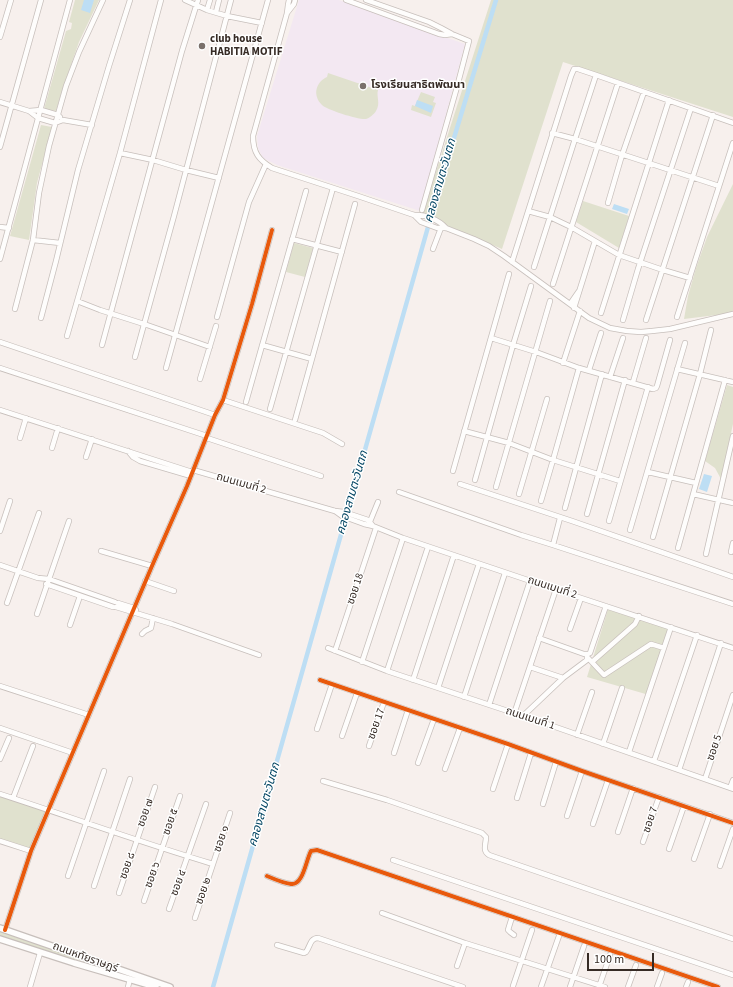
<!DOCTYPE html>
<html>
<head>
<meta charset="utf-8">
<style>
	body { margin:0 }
	#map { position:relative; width:733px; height:987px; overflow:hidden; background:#f7f0ed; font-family:"Source Sans 3",sans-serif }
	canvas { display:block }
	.scale { position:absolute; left:587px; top:953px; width:67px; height:18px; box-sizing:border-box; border:2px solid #362b25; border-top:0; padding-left:5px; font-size:12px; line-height:14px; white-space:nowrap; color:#362b25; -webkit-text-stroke:3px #fff; paint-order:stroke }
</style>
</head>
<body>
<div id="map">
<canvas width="733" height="987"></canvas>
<div class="scale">100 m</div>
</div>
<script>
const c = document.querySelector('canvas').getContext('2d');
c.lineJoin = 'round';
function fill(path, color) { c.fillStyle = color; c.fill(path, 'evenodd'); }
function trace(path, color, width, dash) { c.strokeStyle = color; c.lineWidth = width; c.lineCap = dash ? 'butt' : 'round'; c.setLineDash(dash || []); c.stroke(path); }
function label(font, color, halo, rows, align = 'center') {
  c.font = font + ' "Source Sans 3","Noto Sans Thai",sans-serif'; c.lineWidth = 3; c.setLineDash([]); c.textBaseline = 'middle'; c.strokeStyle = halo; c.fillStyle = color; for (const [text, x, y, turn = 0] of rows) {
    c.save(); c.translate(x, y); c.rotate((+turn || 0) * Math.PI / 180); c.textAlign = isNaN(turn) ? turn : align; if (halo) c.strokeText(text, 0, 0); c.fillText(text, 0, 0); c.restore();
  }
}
fill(new Path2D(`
	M 299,0 L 339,0 L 465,44 L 420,211 L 277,165 L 263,158 L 258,148 L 257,136 Z`), '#f3e8f2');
fill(new Path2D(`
	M 75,0 L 99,0 L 79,42 L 61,94 L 56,111 L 44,109 L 66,31 L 71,29 L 72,23 L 69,22 Z
	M 491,0 L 733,0 L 733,117 L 563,62 L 502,249 L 422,215 Z
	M 328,73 L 378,90 C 376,97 381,103 376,111 C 374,114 370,118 366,119 C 359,120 327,110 322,105 C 312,95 316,82 327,77 Z
	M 421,92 L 435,97 L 433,102 L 436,103 L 431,117 L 411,110 L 412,105 L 415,106 Z
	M 41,125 L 52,127 L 37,183 L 29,240 L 10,236 Z
	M 733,184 L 733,313 L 684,319 L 688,296 L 696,268 L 707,237 Z
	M 583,201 L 629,216 L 619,248 L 576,222 Z
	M 294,243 L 313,248 L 305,277 L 286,272 Z
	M 727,385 L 733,387 L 733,424 L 721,479 L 715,468 L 705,461 Z
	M 609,606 L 670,626 L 649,695 L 587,677 Z
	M 0,793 L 48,809 L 32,850 L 0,840 Z
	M 0,931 L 97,964 L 97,966 L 0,937 Z`), '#e0e1ce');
fill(new Path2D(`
	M 84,0 L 94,0 L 90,13 L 81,10 Z
	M 417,100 L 433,106 L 431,113 L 415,106 Z
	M 614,204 L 629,209 L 627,214 L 612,209 Z
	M 704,474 L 712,476 L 707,492 L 699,489 Z`), '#bddef4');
trace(new Path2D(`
	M 213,987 L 443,174 L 496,0`), '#bddef4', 4.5);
const minor = new Path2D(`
	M 185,0 L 207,10 L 227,16 L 262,23
	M 289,0 L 288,5 L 287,13 L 253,136 C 253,153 259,160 272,168 L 358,196 L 414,215 C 425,214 439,220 446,228
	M 346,0 L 439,34 L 445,35 L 452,34
	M 366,0 L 429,22 L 441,28 L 452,34 L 469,41 L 457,87 L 422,210
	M 207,10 L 210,0
	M 216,12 L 219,0
	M 287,13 L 294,4 L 295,0
	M 0,37 L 11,0
	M 0,102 L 29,111 L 38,118 L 55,123 L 63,120 L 92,125
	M 29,111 L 41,110 L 58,115 L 60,117
	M 552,133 L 575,139 L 719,186
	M 0,147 L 41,0
	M 120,153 L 153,160 L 186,170 L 219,178
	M 608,203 L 622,155 L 644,92
	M 528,211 L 550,217 L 571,227 L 619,255 L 663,270 L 690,278
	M 414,215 L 421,222 L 437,228 L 446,228 L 474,239 L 489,246 L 504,256 L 589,318 L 610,328 L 627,331 L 641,332 L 652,331 L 670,329 L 733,314
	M 0,227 L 9,228
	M 292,239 L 342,252
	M 33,240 L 60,243
	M 433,249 L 441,228
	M 0,259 L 70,0
	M 512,262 L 571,76 L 574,69 L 578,69 L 596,75 L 733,123
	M 534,267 L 575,139 L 596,75
	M 553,284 L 618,83
	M 77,301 L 100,310 L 147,325 L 210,347
	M 570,304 L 579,291
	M 574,308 L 595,241
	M 15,309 L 33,240 L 39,193 L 49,146 L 66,86 L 79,52 L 103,0
	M 601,313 L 669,100
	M 217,317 L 249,202 L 266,164
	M 677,317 L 733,143
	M 41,318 L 56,261 L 78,170 L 109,66 L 130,0
	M 623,320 L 638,269 L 691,108
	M 646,320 L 713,115
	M 67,336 L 120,153 L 161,0
	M 491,338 L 536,352 L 579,368 L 653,389 L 656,388 L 657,386 L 670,340
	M 0,342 L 215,415
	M 102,345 L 182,51 L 198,0
	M 262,345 L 312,359
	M 135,357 L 174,216 L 231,0
	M 563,363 L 580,311
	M 0,368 L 207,436
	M 166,368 L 268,0
	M 677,369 L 733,382
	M 589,370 L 601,333
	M 610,377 L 623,338
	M 200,379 L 216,326
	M 633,382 L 646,338
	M 223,400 L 323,433 L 342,444
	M 246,402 L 306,191
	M 270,409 L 333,188
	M 0,410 L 192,472
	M 295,420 L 355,204
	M 464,431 L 509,443 L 553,460 L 620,481
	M 20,438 L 26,418
	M 207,438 L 321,476
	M 52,448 L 58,428
	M 128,451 L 133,457 L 140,461 L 191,476
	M 86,457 L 92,439
	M 193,470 L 335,511 L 344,512 L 368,520 L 373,526
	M 453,471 L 509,274
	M 648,472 L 696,483
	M 475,480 L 513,345 L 531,286
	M 460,484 L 572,521 L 733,577
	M 496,487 L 550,301
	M 399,492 L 521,535 L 553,545 L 733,604
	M 519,494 L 547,399
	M 693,494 L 733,503
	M 541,501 L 553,460 L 579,368
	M 565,508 L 602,374
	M 335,511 L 342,516 L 364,524 L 373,526 L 403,538 L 581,598 L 733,648
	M 587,514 L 625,380
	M 609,521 L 648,387
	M 369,524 L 378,502
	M 630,530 L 685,343
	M 0,531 L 10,501
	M 653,537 L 700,374 L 711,330
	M 553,545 L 560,518
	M 678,548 L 725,380
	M 101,551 L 152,566
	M 731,552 L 733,543
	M 706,554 L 733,436
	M 0,565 L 38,578 L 49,579 L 115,602
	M 145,581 L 174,591
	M 46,584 L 113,607
	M 7,603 L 39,513
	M 118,603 L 134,608 L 136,610
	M 116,607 L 172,624 L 259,655
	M 37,614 L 69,521
	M 70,625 L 80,596
	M 570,629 L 581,598
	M 142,634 L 145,631 L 151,628 L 153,618
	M 539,638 L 584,654 L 588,654 L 590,653 L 592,647 L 606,606
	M 328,648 L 387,671 L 544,723 L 733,789
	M 335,651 L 376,528
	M 588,658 L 604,675 L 651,644 L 664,648
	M 362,662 L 403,538
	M 592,662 L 635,624 L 639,616
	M 530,667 L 563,678 L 587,660 L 587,657
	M 387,671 L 428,547
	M 320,680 L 508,744 L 582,771 L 733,823
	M 413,680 L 454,555
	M 0,686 L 89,715
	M 438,688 L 479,564
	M 464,697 L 505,573
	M 489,705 L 530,581
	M 514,714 L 556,589
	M 523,716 L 563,678
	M 0,728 L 73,753
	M 317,729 L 332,684
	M 577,735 L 592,692
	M 342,736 L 357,693
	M 603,744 L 622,688
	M 369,746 L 384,702
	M 629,752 L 671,627
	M 394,753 L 408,710
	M 0,759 L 9,738
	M 654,761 L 697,635
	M 418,763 L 434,719
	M 445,769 L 460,728
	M 679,770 L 721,643
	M 705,779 L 733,695
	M 323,781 L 387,800 L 482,833 L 486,837 C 486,844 482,851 489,855 L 733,939
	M 730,788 L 733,780
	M 493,789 L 508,744
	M 0,794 C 71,817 142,843 213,864
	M 13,798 L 33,746
	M 517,798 L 531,753
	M 543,804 L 556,762
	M 567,816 L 582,771
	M 593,824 L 608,780
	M 618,832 L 633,788
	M 0,841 L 31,851
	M 643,842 L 659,797
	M 669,849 L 684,806
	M 694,859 L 710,814
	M 393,860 L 733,975
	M 720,866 L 733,829
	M 68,876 L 104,771
	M 267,876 C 274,879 283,883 291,884 C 303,886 306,860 311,851 L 317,850 L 718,987
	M 94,886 L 130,779
	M 119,893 L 155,787
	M 144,901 L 180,796
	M 169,909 L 206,804
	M 382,913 L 465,943 L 605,987
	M 512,917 L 508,930 L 510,932 L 514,935
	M 195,918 L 230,813
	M 5,930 L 31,851 L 152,566 L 187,486 L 215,415 L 223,400 L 252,304 L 272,230
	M 277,945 L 304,953 L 306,952 C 310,947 310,938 318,938 L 463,987
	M 457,966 L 465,943
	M 513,986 L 532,930
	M 30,987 L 40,953
	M 128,987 L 130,979
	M 541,987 L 559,936
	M 570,987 L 584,946
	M 599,987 L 610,955
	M 628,987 L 636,965
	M 657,987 L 662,973
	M 686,987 L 688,982`);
const major = new Path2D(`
	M 0,928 L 170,987
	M 0,939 L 74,963 L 156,987`);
trace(minor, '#c7bfbb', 6);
trace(major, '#c7bfbb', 8);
trace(minor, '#fefdfc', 4.5);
trace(major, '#fefdfc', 5.5);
trace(new Path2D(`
	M 320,680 L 508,744 L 582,771 L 733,823
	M 267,876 C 274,879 283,883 291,884 C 303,886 306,860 311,851 L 317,850 L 718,987
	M 5,930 L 31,851 L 152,566 L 187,486 L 215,415 L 223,400 L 252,304 L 272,230`), '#e8590c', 4);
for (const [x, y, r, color] of [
	[202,46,4,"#7a706b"],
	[363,86,4,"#7a706b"]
]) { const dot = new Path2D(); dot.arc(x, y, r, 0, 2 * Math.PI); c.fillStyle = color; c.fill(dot); trace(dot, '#fff', 1.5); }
label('bold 11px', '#362b25', '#fff', [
	["club house",210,40],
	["HABITIA MOTIF",210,53],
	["โรงเรียนสาธิตพัฒนา",371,86]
], 'left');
label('11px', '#362b25', '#fff', [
	["ถนนเมนที่ 2",241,484,16],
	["ถนนเมนที่ 2",552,588,18],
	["ซอย 18",356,589,-72],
	["ถนนเมนที่ 1",530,719,18],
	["ซอย 17",377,724,-71],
	["ซอย 5",715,748,-71],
	["ซอย ๗",146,813,-71],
	["ซอย 7",651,820,-72],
	["ซอย ๕",171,822,-72],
	["ซอย ๑",222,839,-72],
	["ซอย ๘",128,866,-71],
	["ซอย ๖",153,875,-71],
	["ซอย ๔",179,883,-70],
	["ซอย ๒",204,891,-71],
	["ถนนหทัยราษฎร์",85,958,20]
]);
label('italic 12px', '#004462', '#fff', [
	["คลองสามตะวันตก",441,181,-74],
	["คลองสามตะวันตก",353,493,-74],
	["คลองสามตะวันตก",265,805,-74]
]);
</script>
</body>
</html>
